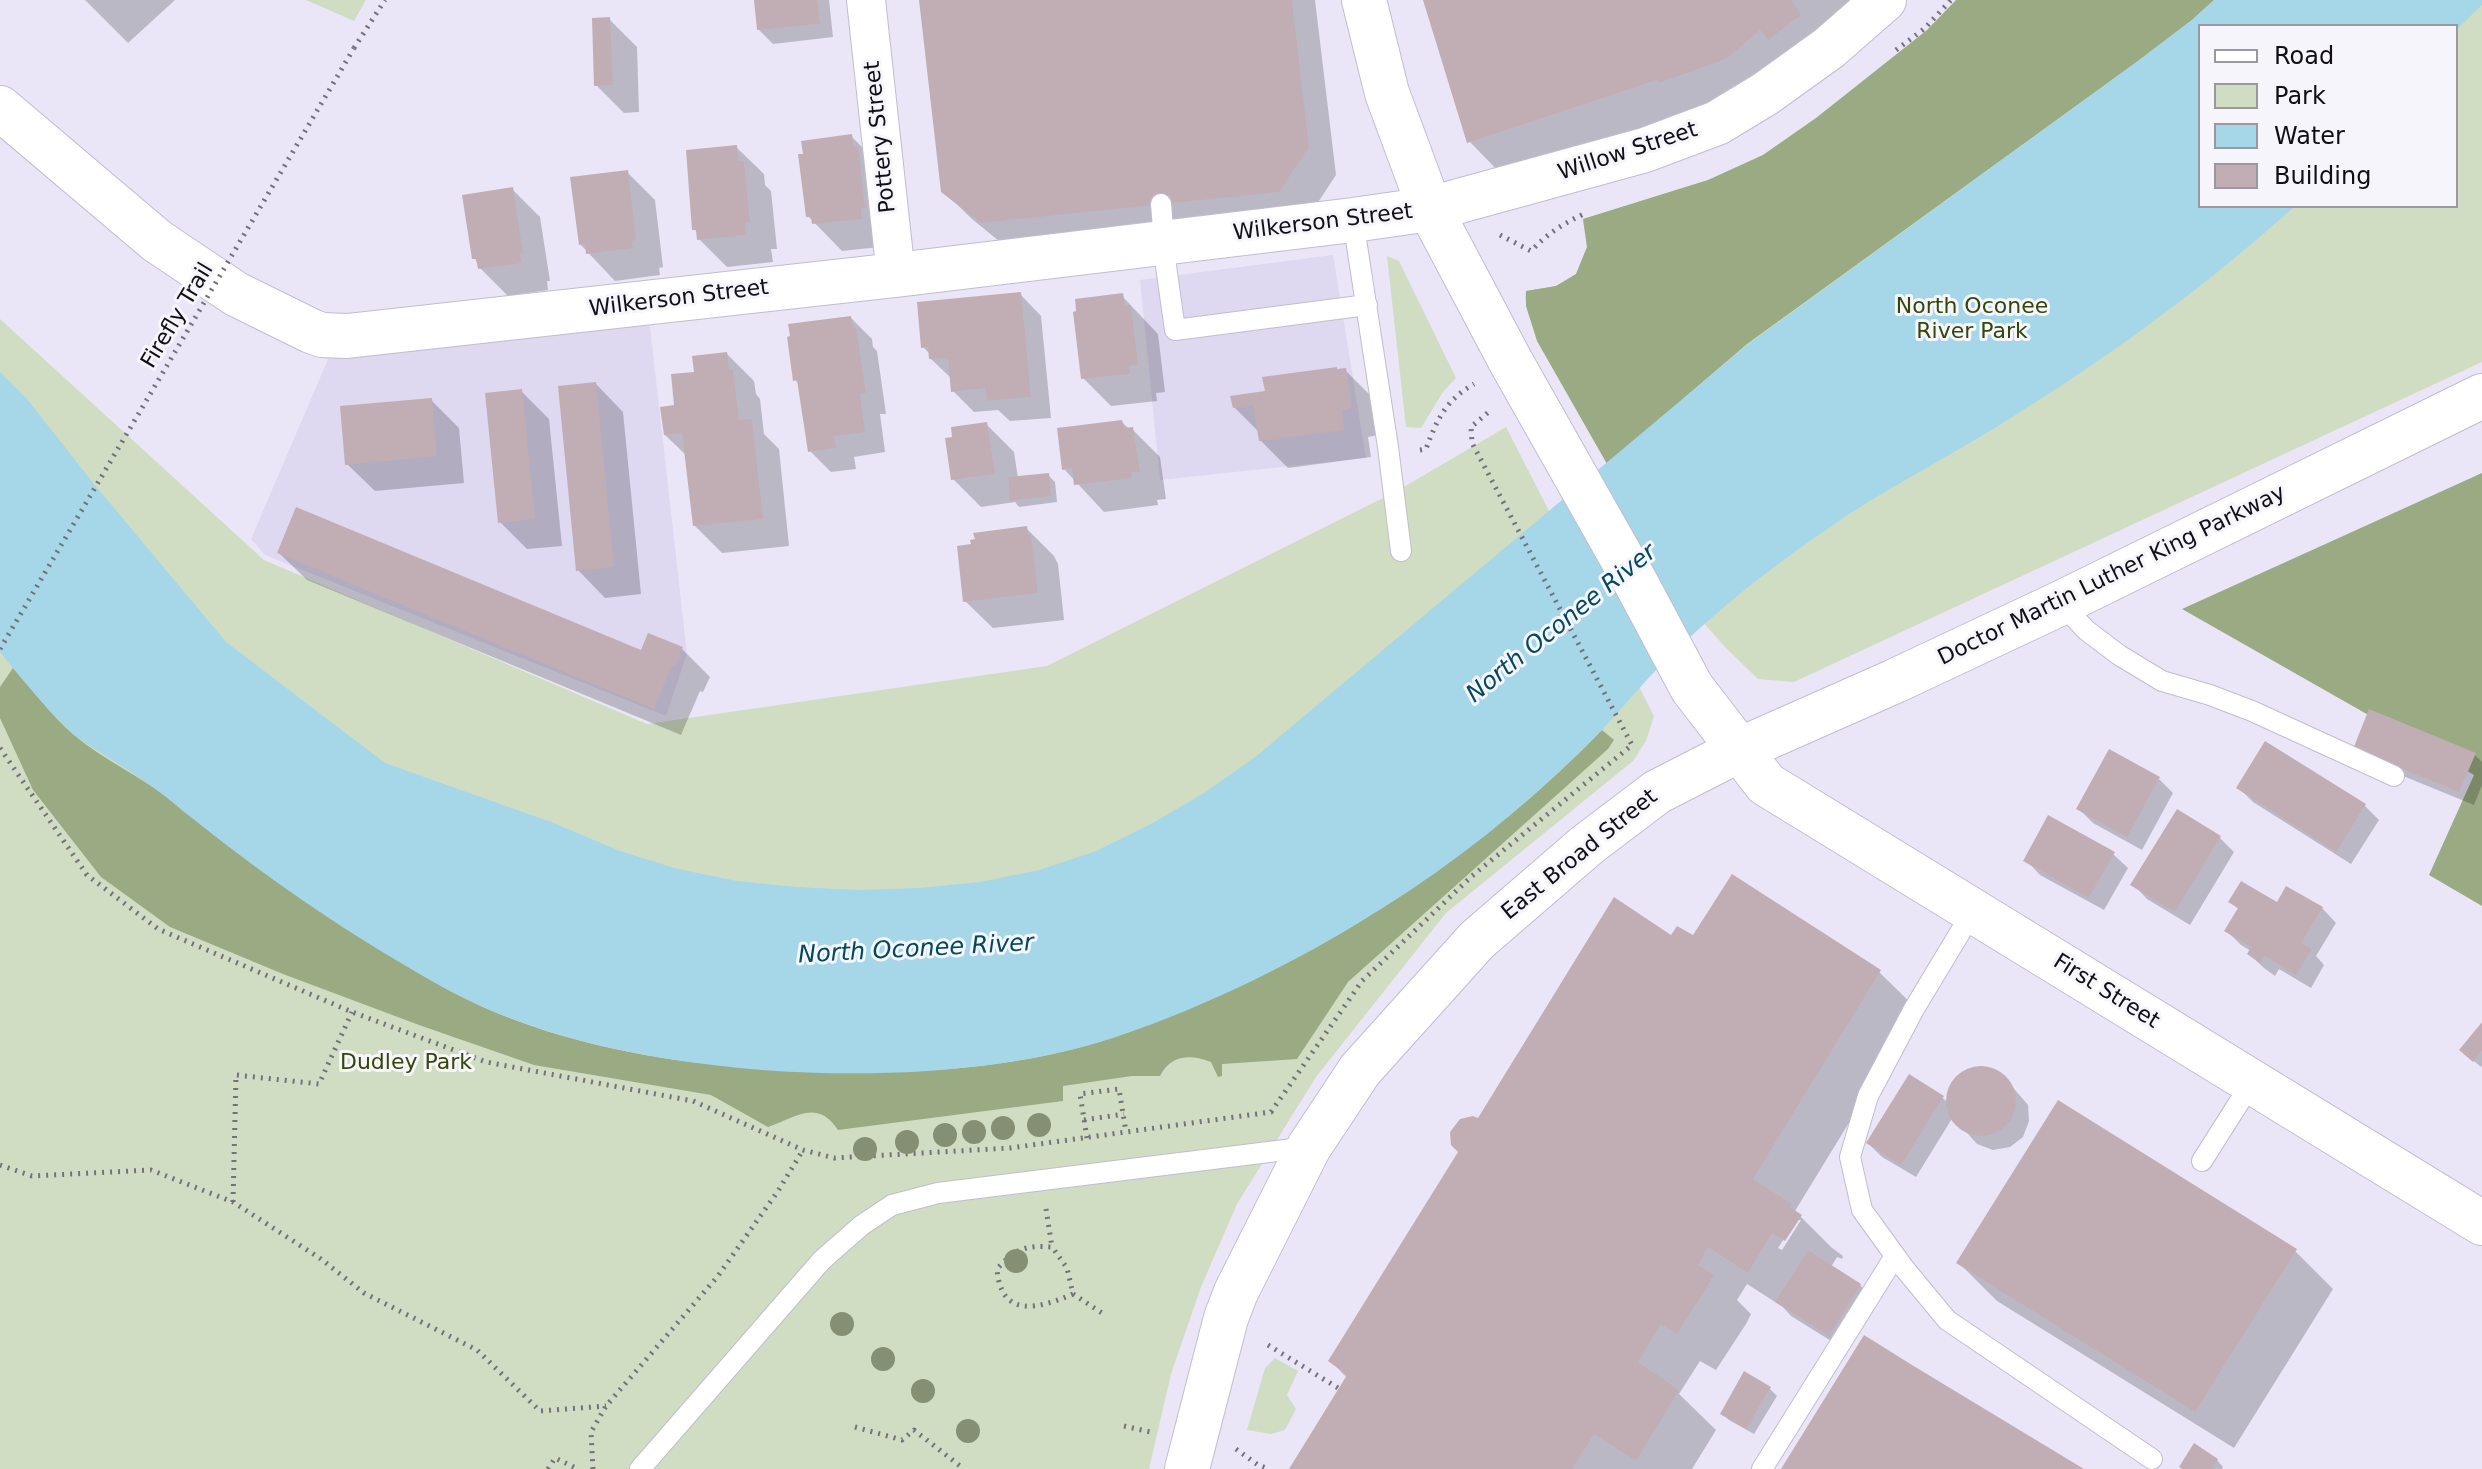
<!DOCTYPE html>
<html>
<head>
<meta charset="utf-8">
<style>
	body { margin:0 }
	#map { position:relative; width:2482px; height:1469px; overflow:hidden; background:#eae6f8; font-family:"DejaVu Sans",sans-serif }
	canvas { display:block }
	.legend { position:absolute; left:2198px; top:24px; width:260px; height:184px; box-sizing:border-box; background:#f7f5fc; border:2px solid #9b99a0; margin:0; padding:10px 14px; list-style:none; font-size:24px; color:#110f15 }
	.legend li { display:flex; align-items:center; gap:16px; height:40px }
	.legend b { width:40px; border:2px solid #9b99a0 }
</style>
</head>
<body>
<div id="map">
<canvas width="2482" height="1469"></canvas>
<ul class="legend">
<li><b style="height:10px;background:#fff"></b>Road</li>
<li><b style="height:22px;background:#d1ddc2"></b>Park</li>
<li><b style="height:22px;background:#a5d7e9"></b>Water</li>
<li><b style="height:22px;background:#c1aeb4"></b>Building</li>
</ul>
</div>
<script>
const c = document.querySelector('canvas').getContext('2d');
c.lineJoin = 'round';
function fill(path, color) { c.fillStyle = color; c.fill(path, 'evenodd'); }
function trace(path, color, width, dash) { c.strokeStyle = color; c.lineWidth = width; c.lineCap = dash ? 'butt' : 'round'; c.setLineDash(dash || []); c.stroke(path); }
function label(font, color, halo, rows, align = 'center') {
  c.font = font + ' "DejaVu Sans",sans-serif'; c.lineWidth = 6; c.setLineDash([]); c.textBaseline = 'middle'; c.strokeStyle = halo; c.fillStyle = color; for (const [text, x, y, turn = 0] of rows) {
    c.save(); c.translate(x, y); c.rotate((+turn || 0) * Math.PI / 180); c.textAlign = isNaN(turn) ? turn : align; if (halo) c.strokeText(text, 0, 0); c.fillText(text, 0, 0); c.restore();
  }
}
fill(new Path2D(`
	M 1333,255 L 1366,458 L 1160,480 L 1140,280 Z
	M 649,318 L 687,654 L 666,716 L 265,555 L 251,539 L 332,350 Z`), '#ded8f1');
fill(new Path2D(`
	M 306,0 L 366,0 L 354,21 Z
	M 1968,0 L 2482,0 L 2482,362 L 1794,682 L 1758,679 L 1725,647 L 1686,603 L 1528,314 L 1525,298 L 1526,291 L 1556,286 L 1576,274 L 1587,247 L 1583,219 L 1708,180 L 1763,155 L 1816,118 ZM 2200,26 L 2456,26 L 2456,206 L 2200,206 Z
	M 1387,256 L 1399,261 L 1456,378 L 1443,392 L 1421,428 L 1406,427 Z
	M 0,319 L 264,560 L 647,724 L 1047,666 L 1397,491 L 1506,427 L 1654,716 L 1646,741 L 1633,761 L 1446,913 L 1316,1077 L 1237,1204 L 1201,1287 L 1171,1374 L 1149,1469 L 0,1469 Z
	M 1275,1358 L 1298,1371 L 1287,1395 L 1296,1409 L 1285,1430 L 1271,1434 L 1247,1430 L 1265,1368 Z`), '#d1ddc2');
fill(new Path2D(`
	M 1956,0 L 2214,0 L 2192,20 L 2138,61 L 1747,344 L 1607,464 L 1537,341 L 1526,306 L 1526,291 L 1556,286 L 1576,274 L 1587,247 L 1583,219 L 1708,180 L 1763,155 L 1816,118 L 1927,30 Z
	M 2482,473 L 2482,906 L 2429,875 L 2474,775 L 2182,609 Z
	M 13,668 C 33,689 51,716 74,735 C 103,760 141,776 172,801 C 242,859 316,912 394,958 C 433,982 472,1005 515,1020 C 599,1052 692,1065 782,1070 C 872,1075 965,1073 1053,1054 C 1104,1043 1152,1024 1199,1004 C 1350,940 1488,847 1602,730 L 1614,740 L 1608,749 L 1348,982 L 1297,1059 L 1222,1064 L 1222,1076 L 1218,1077 L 1211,1062 C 1190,1054 1171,1055 1160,1076 L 1132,1076 L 1063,1086 L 1063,1101 L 838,1130 C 817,1098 795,1118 768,1127 L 711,1095 L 534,1065 L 419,1025 L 283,974 L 170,927 L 101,877 L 33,790 L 0,718 L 0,687 Z`), '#9aaa83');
fill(new Path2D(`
	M 2214,0 L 2482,0 L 2482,5 L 2456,30 L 2456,26 L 2200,26 L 2200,206 L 2295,206 C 2204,288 2105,360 2001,424 C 1951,455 1899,482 1849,514 C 1819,534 1790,555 1761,577 C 1726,604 1691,635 1659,667 C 1631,696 1606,728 1576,756 C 1518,812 1453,864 1384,907 C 1301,960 1210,1005 1116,1037 C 947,1093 681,1082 515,1020 C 463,1001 417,973 371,945 C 305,904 243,859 183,811 C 159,790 133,773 106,756 C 95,749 82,742 72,733 C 49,712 20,677 0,652 L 0,372 L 27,399 L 94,484 L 226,642 L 385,763 L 551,822 L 620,851 L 678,869 L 737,881 L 797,887 L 858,890 L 919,888 L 980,882 L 1039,870 L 1096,851 L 1151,824 L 1204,793 L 1254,758 L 1747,345 L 2138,61 L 2192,20 Z`), '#a5d7e9');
fill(new Path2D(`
	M 85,0 L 175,0 L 128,43 Z
	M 756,0 L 829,0 L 833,37 L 773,44 L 759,30 Z
	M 921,0 L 1315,0 L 1336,175 L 1307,219 L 1010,250 L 972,219 L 943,191 Z
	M 1426,0 L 1876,0 L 1764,97 L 1507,180 L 1469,141 Z
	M 609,19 L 637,47 L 639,112 L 624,113 L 596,85 Z
	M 851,136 L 879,164 L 889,246 L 842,251 L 808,216 Z
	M 736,147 L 764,174 L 765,185 L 771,191 L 777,249 L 771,249 L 773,262 L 727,267 L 699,239 L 698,233 L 694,229 Z
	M 627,172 L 655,200 L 663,267 L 659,268 L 660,275 L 615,281 L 580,244 Z
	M 512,189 L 540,217 L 550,281 L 547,281 L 548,290 L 508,296 L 480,268 L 479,263 L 474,258 Z
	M 1020,294 L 1041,316 L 1051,418 L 1010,421 L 998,410 L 974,412 L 953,391 L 952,379 L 931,359 L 930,354 L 923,347 Z
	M 1122,296 L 1158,334 L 1165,392 L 1156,393 L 1157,401 L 1111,406 L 1083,378 Z
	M 851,318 L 872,339 L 873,347 L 877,351 L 886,414 L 880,414 L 885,452 L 854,457 L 856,469 L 831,472 L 810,451 L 800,385 L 795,380 Z
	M 727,354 L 754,381 L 756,394 L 760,399 L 764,434 L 779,449 L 789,546 L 722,553 L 695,526 L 687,456 L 665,435 L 677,407 Z
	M 1345,370 L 1373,398 L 1378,435 L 1368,437 L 1371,457 L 1288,468 L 1260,440 L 1259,432 L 1234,407 L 1267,393 Z
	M 596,384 L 623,412 L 641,594 L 605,598 L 578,570 Z
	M 521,391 L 549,419 L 562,546 L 527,549 L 500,522 Z
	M 431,400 L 459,428 L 464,483 L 375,491 L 347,464 Z
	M 1122,422 L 1129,429 L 1132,429 L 1160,457 L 1166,499 L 1157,500 L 1158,505 L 1104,512 L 1064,469 Z
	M 987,425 L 1014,452 L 1018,478 L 1048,475 L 1055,482 L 1057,502 L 1019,507 L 1015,502 L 981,507 L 953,479 Z
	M 1026,528 L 1054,556 L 1058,564 L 1064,620 L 993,628 L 965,601 L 973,546 Z
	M 279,553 L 642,653 L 682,649 L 710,677 L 703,692 L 700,691 L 681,735 L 307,580 Z
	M 2266,743 L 2365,806 L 2379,820 L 2351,864 L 2253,802 L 2239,788 Z
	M 2475,755 L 2482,762 L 2482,785 L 2474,805 L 2369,762 Z
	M 2159,779 L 2173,793 L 2142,850 L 2093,823 L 2079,809 Z
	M 2220,838 L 2234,852 L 2190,925 L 2147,899 L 2133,884 Z
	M 2113,854 L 2128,868 L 2104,910 L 2040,875 L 2026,860 Z
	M 2231,902 L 2322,908 L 2336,923 L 2316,956 L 2324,965 L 2311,988 L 2279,969 L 2275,976 L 2264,968 L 2249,954 L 2251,951 L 2241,945 L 2227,931 L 2239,910 Z
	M 1672,938 L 1694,938 L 1879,972 L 1918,1010 L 1795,1211 L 1831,1247 L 1843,1256 L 1842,1259 L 1837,1257 L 1831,1267 L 1860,1285 L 1874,1299 L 1844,1349 L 1791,1316 L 1783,1307 L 1747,1284 L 1737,1300 L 1751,1314 L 1746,1324 L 1716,1370 L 1700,1361 L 1679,1394 L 1716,1430 L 1692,1469 L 1291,1469 L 1347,1378 L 1331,1361 L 1478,1121 ZM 1796,1220 L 1801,1220 L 1782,1250 L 1778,1248 Z
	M 2482,1025 L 2482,1065 L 2481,1067 L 2468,1056 Z
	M 1981,1068 L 1989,1069 L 2004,1077 L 2028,1105 L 2029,1121 L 2023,1137 L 2010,1147 L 1993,1150 L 1977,1144 L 1953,1117 L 1916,1177 L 1882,1157 L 1868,1143 L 1942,1097 L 1947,1102 L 1953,1084 L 1958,1078 L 1973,1069 Z
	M 2295,1251 L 2333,1289 L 2234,1448 L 1997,1301 L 1959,1263 Z
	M 1744,1374 L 1770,1389 L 1777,1396 L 1754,1434 L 1729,1420 L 1722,1413 Z
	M 2217,1460 L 2223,1467 L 2222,1469 L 2184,1469 Z`), '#0003');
fill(new Path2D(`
	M 754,0 L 817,0 L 820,24 L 757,30 Z
	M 919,0 L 1292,0 L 1309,147 L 1279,192 L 981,223 L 941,192 Z
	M 1423,0 L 1791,0 L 1801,15 L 1768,40 L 1760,30 L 1726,59 L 1659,83 L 1657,80 L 1467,143 Z
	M 610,17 L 613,85 L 594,86 L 592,18 Z
	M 852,134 L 854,147 L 858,146 L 865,207 L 861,208 L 862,219 L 812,224 L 811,217 L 806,217 L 798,154 L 803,154 L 801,141 Z
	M 737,145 L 738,161 L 744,161 L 750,222 L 745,222 L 746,235 L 697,240 L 696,230 L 692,230 L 686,150 Z
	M 628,170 L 636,240 L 632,241 L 633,248 L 586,254 L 585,244 L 579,245 L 570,177 Z
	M 513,187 L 523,253 L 520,254 L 522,263 L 478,269 L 476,259 L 472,259 L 462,195 Z
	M 1021,292 L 1031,397 L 987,401 L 985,388 L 951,392 L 948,358 L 929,359 L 928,347 L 921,348 L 917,302 Z
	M 1123,293 L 1125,305 L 1131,305 L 1138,365 L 1129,366 L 1130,374 L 1081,379 L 1073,312 L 1076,311 L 1075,299 Z
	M 851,316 L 853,328 L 856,327 L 866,393 L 860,394 L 865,432 L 834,436 L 836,448 L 808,452 L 797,380 L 793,381 L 787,337 L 790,336 L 788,324 Z
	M 727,352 L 729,370 L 733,369 L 739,420 L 752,419 L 763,519 L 693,526 L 682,433 L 664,435 L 660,407 L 674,405 L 671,374 L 694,372 L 692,356 Z
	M 1337,367 L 1337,369 L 1346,368 L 1352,408 L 1342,410 L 1344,430 L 1259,441 L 1253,405 L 1233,408 L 1230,396 L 1265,391 L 1262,377 Z
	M 596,382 L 614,567 L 576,571 L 558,386 Z
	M 522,389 L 535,519 L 498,523 L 485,393 Z
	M 432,398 L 437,456 L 345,465 L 340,406 Z
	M 1122,420 L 1124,428 L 1133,427 L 1140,472 L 1131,473 L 1132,478 L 1074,485 L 1072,468 L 1062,470 L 1057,428 Z
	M 987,422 L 995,474 L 951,480 L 945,438 L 952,437 L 951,427 Z
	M 1049,473 L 1051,496 L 1010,501 L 1008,477 Z
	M 296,507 L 641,650 L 648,633 L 683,647 L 676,666 L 672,665 L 654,709 L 277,553 Z
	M 1027,526 L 1028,534 L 1031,534 L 1038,593 L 963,602 L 957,546 L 971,544 L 970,540 L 975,539 L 973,533 Z
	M 2369,709 L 2476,753 L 2459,792 L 2353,749 Z
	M 2265,741 L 2366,804 L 2336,852 L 2236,788 Z
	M 2109,749 L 2160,777 L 2127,837 L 2076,809 Z
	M 2177,809 L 2221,836 L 2175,912 L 2130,885 Z
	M 2048,815 L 2115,852 L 2089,898 L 2023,861 Z
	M 1732,874 L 1881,970 L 1753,1179 L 1792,1204 L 1790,1207 L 1802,1215 L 1785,1241 L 1772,1233 L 1748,1273 L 1708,1247 L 1698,1265 L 1714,1275 L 1708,1285 L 1677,1334 L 1661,1324 L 1638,1362 L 1679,1390 L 1636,1461 L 1594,1434 L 1572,1469 L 1289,1469 L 1347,1375 L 1328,1361 L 1458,1152 L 1451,1145 L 1450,1132 L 1460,1119 L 1473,1116 L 1478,1118 L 1614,897 L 1671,935 L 1677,926 L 1693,935 Z
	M 2241,881 L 2277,902 L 2286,886 L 2323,907 L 2301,943 L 2312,949 L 2296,975 L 2265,956 L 2260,963 L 2247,954 L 2251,947 L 2224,931 L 2238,908 L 2228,902 Z
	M 2482,1022 L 2482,1051 L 2473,1062 L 2459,1050 Z
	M1946 1101a35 35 0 1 1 70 0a35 35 0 1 1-70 0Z
	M 1909,1074 L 1944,1096 L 1901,1165 L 1866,1143 Z
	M 2058,1100 L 2297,1249 L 2195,1412 L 1956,1263 Z
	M 1808,1250 L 1861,1284 L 1829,1336 L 1775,1302 Z
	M 1864,1335 L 1912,1365 L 2084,1469 L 1781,1469 Z
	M 1744,1371 L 1771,1387 L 1746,1429 L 1720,1414 Z
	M 2194,1443 L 2218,1459 L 2212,1469 L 2182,1469 L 2179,1467 Z`), '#c1aeb4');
const lane = new Path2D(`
	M 1161,204 L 1166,266 L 1175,330 L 1367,305
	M 1353,220 L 1388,447 L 1401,551
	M 2061,603 L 2086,630 L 2119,655 L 2162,681 L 2210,695 L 2252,711 L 2394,776
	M 1973,911 L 1914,1009 L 1868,1096 L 1850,1157 L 1862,1210 L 1904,1268 L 1947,1320 L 2152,1459
	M 2202,1161 L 2252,1082
	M 640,1469 L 822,1260 L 862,1225 L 892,1205 L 938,1193 L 1309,1147
	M 1762,1469 L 1895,1256`);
const street = new Path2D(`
	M 866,0 L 896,275`);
const secondary = new Path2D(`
	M 1364,0 L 1387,93 L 1430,209 L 1511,362 L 1636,583 L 1692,688 L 1766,784 L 2482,1223
	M 0,108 L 157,241 L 236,294 L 311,331 L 322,335 L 347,336 L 896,275 L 1353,220 L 1430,209 L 1645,150 L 1717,123 L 1765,94 L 1829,48 L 1884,0
	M 1187,1469 L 1226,1318 L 1236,1292 L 1309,1147 L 1360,1070 L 1477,940 L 1587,845 L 1657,792 L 1739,750 L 1895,681 L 2061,603 L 2482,396`);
trace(lane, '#c1bdce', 22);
trace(street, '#c1bdce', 40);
trace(secondary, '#c1bdce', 46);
trace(new Path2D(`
	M 354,48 L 385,0
	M 1896,50 L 1924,29 L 1951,0
	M 1500,235 L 1531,251 C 1548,233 1564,223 1586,213
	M 1420,450 L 1426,449 C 1437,419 1446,400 1474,384
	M 0,748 L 87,875 L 158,929 L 352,1012 L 486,1062 L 693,1101 L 803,1150 L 834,1158 L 1010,1148 L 1271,1112 L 1362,981 L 1472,876 L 1632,745 L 1472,443 L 1471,427 L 1491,410
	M 1084,1120 L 1124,1114
	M 1087,1138 L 1080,1094 L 1119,1089 L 1126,1132
	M 0,1165 L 32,1176 L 151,1170 L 233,1202 L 321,1259 L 364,1293 L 477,1350 L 540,1411 L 606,1406
	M 233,1202 L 236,1075 L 319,1084 L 352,1012
	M 1046,1209 L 1052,1247
	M 1073,1294 C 1038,1309 1001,1319 997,1269 C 1015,1249 1025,1245 1052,1247 L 1067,1268 L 1073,1294 L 1102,1313
	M 1268,1345 L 1338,1388
	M 1124,1426 L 1155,1433
	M 855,1427 L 902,1440 L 914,1430 L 964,1469
	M 1236,1449 L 1258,1465 L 1269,1469
	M 548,1469 L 555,1458 L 578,1469
	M 593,1469 L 591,1432 L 606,1406 L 718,1276 L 778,1191 L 803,1150`), '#74717c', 5, [2, 6]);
trace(lane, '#fff', 20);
trace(street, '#fff', 38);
trace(secondary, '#fff', 44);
trace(new Path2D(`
	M 0,649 L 354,48`), '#74717c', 5, [2, 6]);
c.fillStyle = '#858f74';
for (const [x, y] of [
	[1039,1125],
	[1003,1128],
	[974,1132],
	[945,1135],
	[907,1142],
	[865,1149],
	[1016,1261],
	[842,1324],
	[883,1359],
	[923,1391],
	[968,1431]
]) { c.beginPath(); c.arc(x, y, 12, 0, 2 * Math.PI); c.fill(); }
label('22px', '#110f15', '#f7f5fc', [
	["Pottery Street",881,137,-96],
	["Willow Street",1628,152,-18],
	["Wilkerson Street",1323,223,-7],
	["Wilkerson Street",679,299,-7],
	["Firefly Trail",178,316,-59],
	["Doctor Martin Luther King Parkway",2112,576,-26],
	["East Broad Street",1580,855,-39],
	["First Street",2106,992,32]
]);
label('22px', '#334708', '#f7f5fc', [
	["North Oconee",1972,307],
	["River Park",1972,332],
	["Dudley Park",406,1063]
]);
label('italic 24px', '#014a5d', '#f7f5fc', [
	["North Oconee River",1562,624,-39],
	["North Oconee River",916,950,-3]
]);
</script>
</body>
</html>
